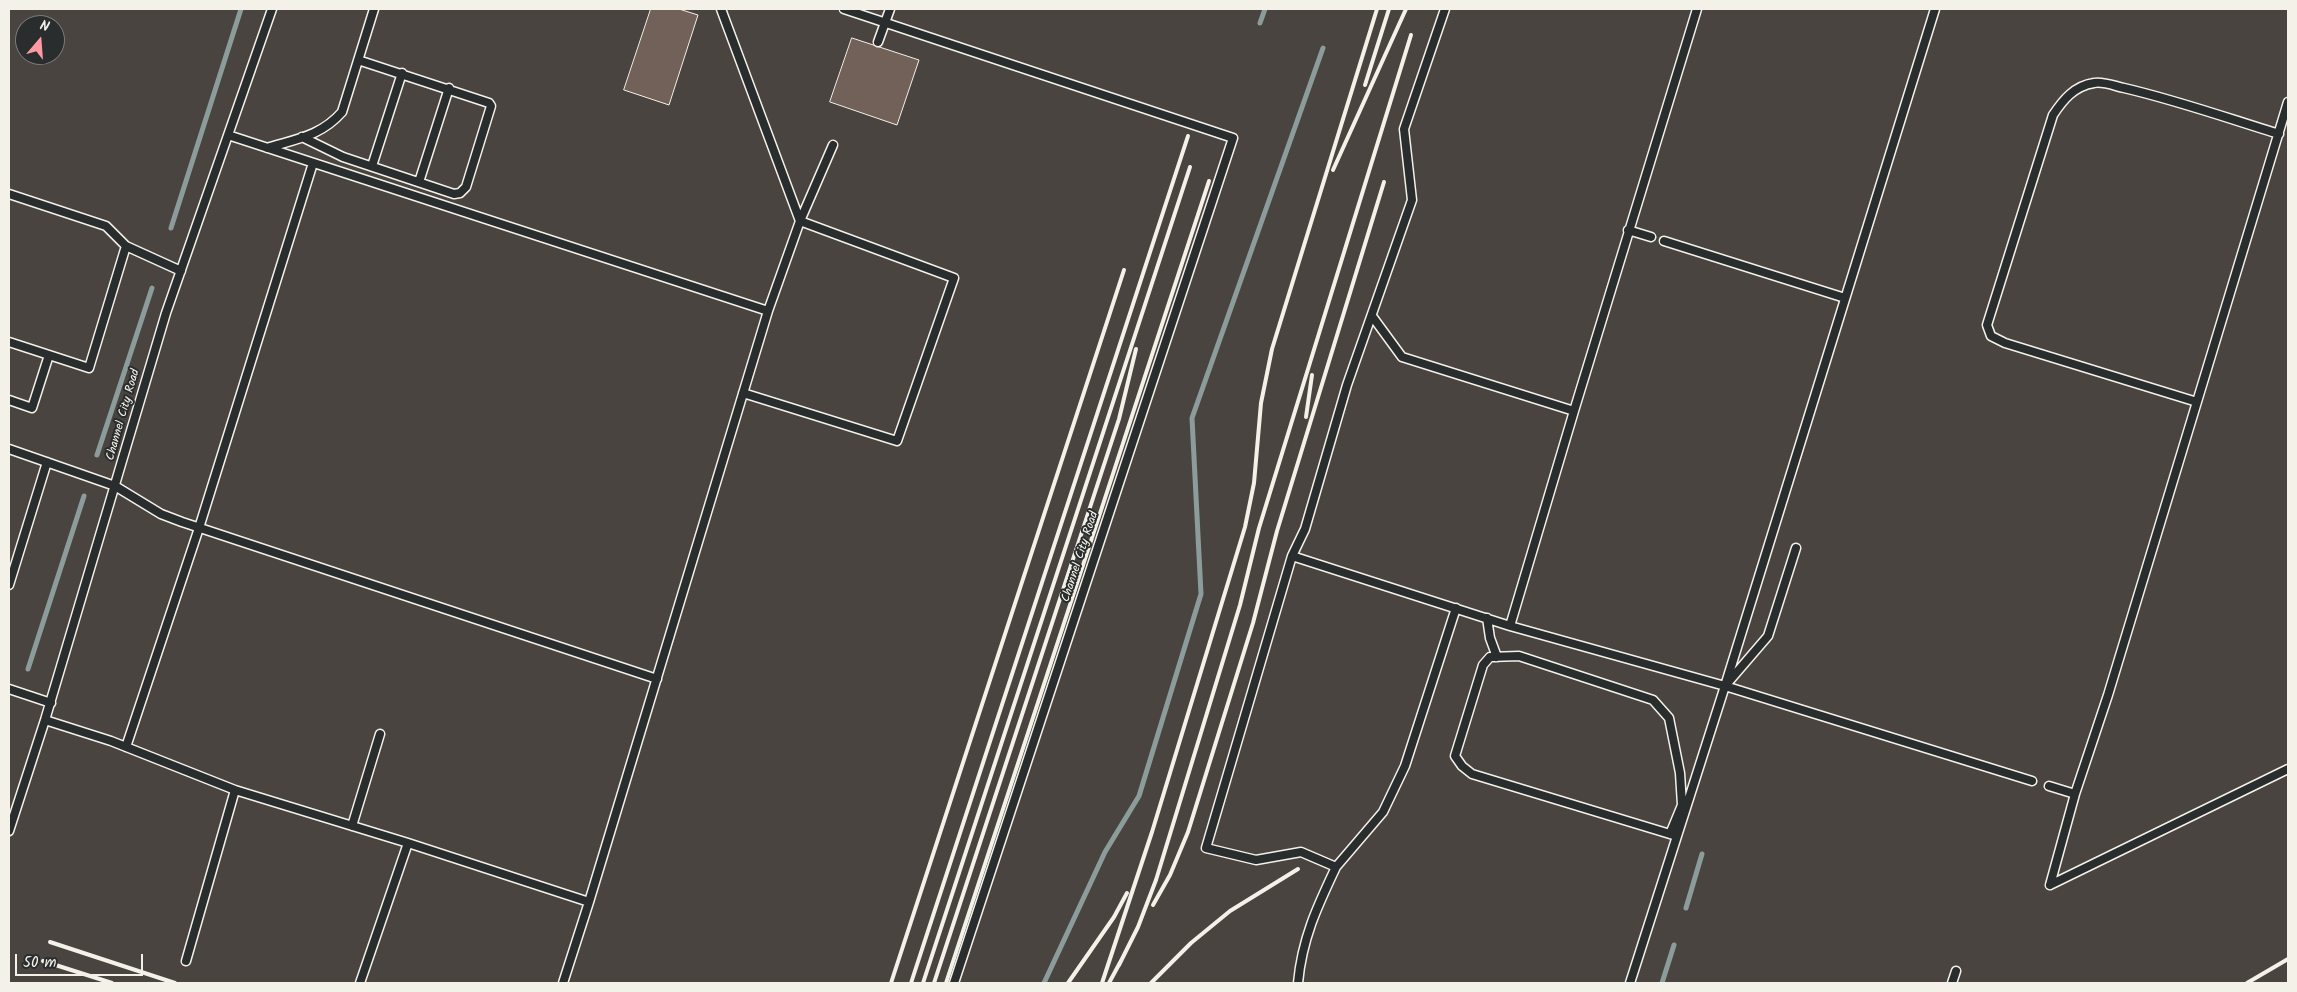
<!DOCTYPE html>
<html>
<head>
<meta charset="utf-8">
<style>
	body { margin:0 }
	#map { position:relative; width:2297px; height:992px; overflow:hidden; background:#383736; font-family:Kalam,sans-serif }
	canvas { display:block }
	.frame { position:absolute; inset:0; border:10px solid #f4f1e8; pointer-events:none }
	.north { position:absolute; left:15px; top:15px; width:50px; height:50px; box-sizing:border-box; background:#2a2d2e; border:1px solid #7b7b78; border-radius:50%; rotate:18deg; font-size:14px; font-weight:700; line-height:20px; text-align:center; color:#f4f1e8 }
	.north::after { content:''; display:block; margin:auto; width:18px; height:22px; background:#ff9aa2; clip-path:polygon(50% 0,100% 100%,50% 72%,0 100%) }
	.scale { position:absolute; left:15px; top:954px; width:128px; height:22px; box-sizing:border-box; border:2px solid #f4f1e8; border-top:0; padding-left:6px; font-size:15px; line-height:18px; white-space:nowrap; color:#f4f1e8; -webkit-text-stroke:4px #2a2d2e; paint-order:stroke }
</style>
</head>
<body>
<div id="map">
<canvas width="2297" height="992"></canvas>
<div class="frame"></div>
<div class="north">N</div>
<div class="scale">50 m</div>
</div>
<script>
const c = document.querySelector('canvas').getContext('2d');
c.lineJoin = 'round';
function fill(path, color) { c.fillStyle = color; c.fill(path, 'evenodd'); }
function trace(path, color, width, dash) { c.strokeStyle = color; c.lineWidth = width; c.lineCap = dash ? 'butt' : 'round'; c.setLineDash(dash || []); c.stroke(path); }
function label(font, color, halo, rows, align = 'center') {
  c.font = font + ' Kalam,sans-serif'; c.lineWidth = 4; c.setLineDash([]); c.textBaseline = 'middle'; c.strokeStyle = halo; c.fillStyle = color; for (const [text, x, y, turn = 0] of rows) {
    c.save(); c.translate(x, y); c.rotate((+turn || 0) * Math.PI / 180); c.textAlign = isNaN(turn) ? turn : align; if (halo) c.strokeText(text, 0, 0); c.fillText(text, 0, 0); c.restore();
  }
}
fill(new Path2D(`
	M 9,9 L 2288,9 L 2288,983 L 9,983 ZM 25,25 L 55,25 L 55,55 L 25,55 Z`), '#494440');
trace(new Path2D(`
	M 1260,23 L 1265,9
	M 171,228 L 241,9
	M 97,455 L 152,288
	M 28,669 L 84,496
	M 1686,908 L 1702,854
	M 1044,983 L 1105,852 L 1139,796 L 1201,594 L 1192,418 L 1323,48
	M 1662,983 L 1674,945`), '#8c9c9b', 5);
const building = new Path2D(`
	M 651,9 L 679,9 L 698,15 L 669,105 L 624,90 Z
	M 852,38 L 919,60 L 897,125 L 830,102 Z`);
fill(building, '#716158');
trace(building, '#f4f1e8', 1);
const lane = new Path2D(`
	M 721,9 L 800,221 L 954,278 L 897,441 L 743,393
	M 844,9 L 1233,138 L 954,983
	M 878,42 L 890,9
	M 228,135 L 768,311
	M 302,137 L 343,157 L 454,194 L 460,193 L 466,187 L 491,106 L 489,103 L 358,60
	M 267,148 C 296,139 321,136 342,112 L 374,9
	M 372,166 L 402,73
	M 419,182 L 449,88
	M 9,194 L 106,226 L 126,246 L 181,271
	M 1628,230 L 1651,237
	M 1664,241 L 1845,298
	M 1372,316 L 1402,357 L 1574,411 L 1510,626
	M 9,342 L 89,368 L 126,246
	M 9,400 L 32,408 L 49,355
	M 2197,402 L 2005,343 L 1991,336 L 1987,325 L 2053,115 C 2063,100 2074,86 2094,83 C 2102,81 2115,86 2124,88 C 2176,100 2227,118 2279,134
	M 1574,411 L 1697,9
	M 9,449 L 115,486 L 161,514 L 182,522 L 657,679
	M 1292,556 L 1510,626 L 1725,686 L 2032,781
	M 9,585 L 47,462
	M 1487,618 L 1490,638 L 1497,657
	M 1725,686 L 1935,9
	M 9,689 L 51,703
	M 45,720 L 111,741 L 235,790 L 408,843 L 589,902
	M 126,747 L 199,528 L 313,163
	M 2049,786 L 2075,794
	M 352,826 L 380,734
	M 9,831 L 45,720 L 166,313 L 272,9
	M 1670,834 L 1682,805 L 1680,773 L 1669,718 L 1653,700 L 1519,656 L 1490,657 L 1483,665 L 1455,756 L 1462,766 L 1472,774 L 1670,834 L 1677,836
	M 1336,867 L 1383,812 L 1405,766 L 1456,608
	M 2050,885 L 2075,794 L 2108,695 L 2288,102
	M 2050,885 L 2288,769
	M 186,961 L 235,790
	M 360,983 L 408,843
	M 563,983 L 589,902 L 768,311 L 800,221 L 833,145
	M 1298,983 C 1302,939 1317,907 1336,867 L 1301,852 L 1256,860 L 1206,848 L 1292,556 L 1305,529 L 1347,385 L 1412,200 L 1404,129 L 1445,9
	M 1630,983 L 1725,686 L 1768,636 L 1796,548
	M 1952,983 L 1956,971`);
trace(lane, '#f4f1e8', 11);
trace(lane, '#2a2d2e', 8);
trace(new Path2D(`
	M 1365,85 L 1389,9
	M 1333,170 L 1406,9
	M 1306,417 L 1312,375
	M 1153,905 L 1170,875 L 1188,832 L 1253,623 L 1277,531 L 1384,182
	M 50,942 L 175,983
	M 43,961 L 112,983
	M 1119,965 L 1138,927 L 1156,880 L 1240,605 L 1259,528 L 1411,35
	M 891,983 L 1124,270
	M 911,983 L 1188,136
	M 923,983 L 1190,167
	M 934,983 L 1119,419 L 1136,349
	M 946,983 L 1209,181
	M 1068,983 L 1114,917 L 1127,893
	M 1102,983 L 1152,832 L 1245,527 L 1254,483 L 1261,403 L 1272,349 L 1377,9
	M 1109,983 L 1122,959
	M 1151,983 L 1191,943 L 1230,911 L 1298,869
	M 2247,983 L 2288,959`), '#f4f1e8', 4);
label('12px', '#f4f1e8', '#2a2d2e', [
	["Channel City Road",124,415,-74],
	["Channel City Road",1081,557,-72]
]);
</script>
</body>
</html>
